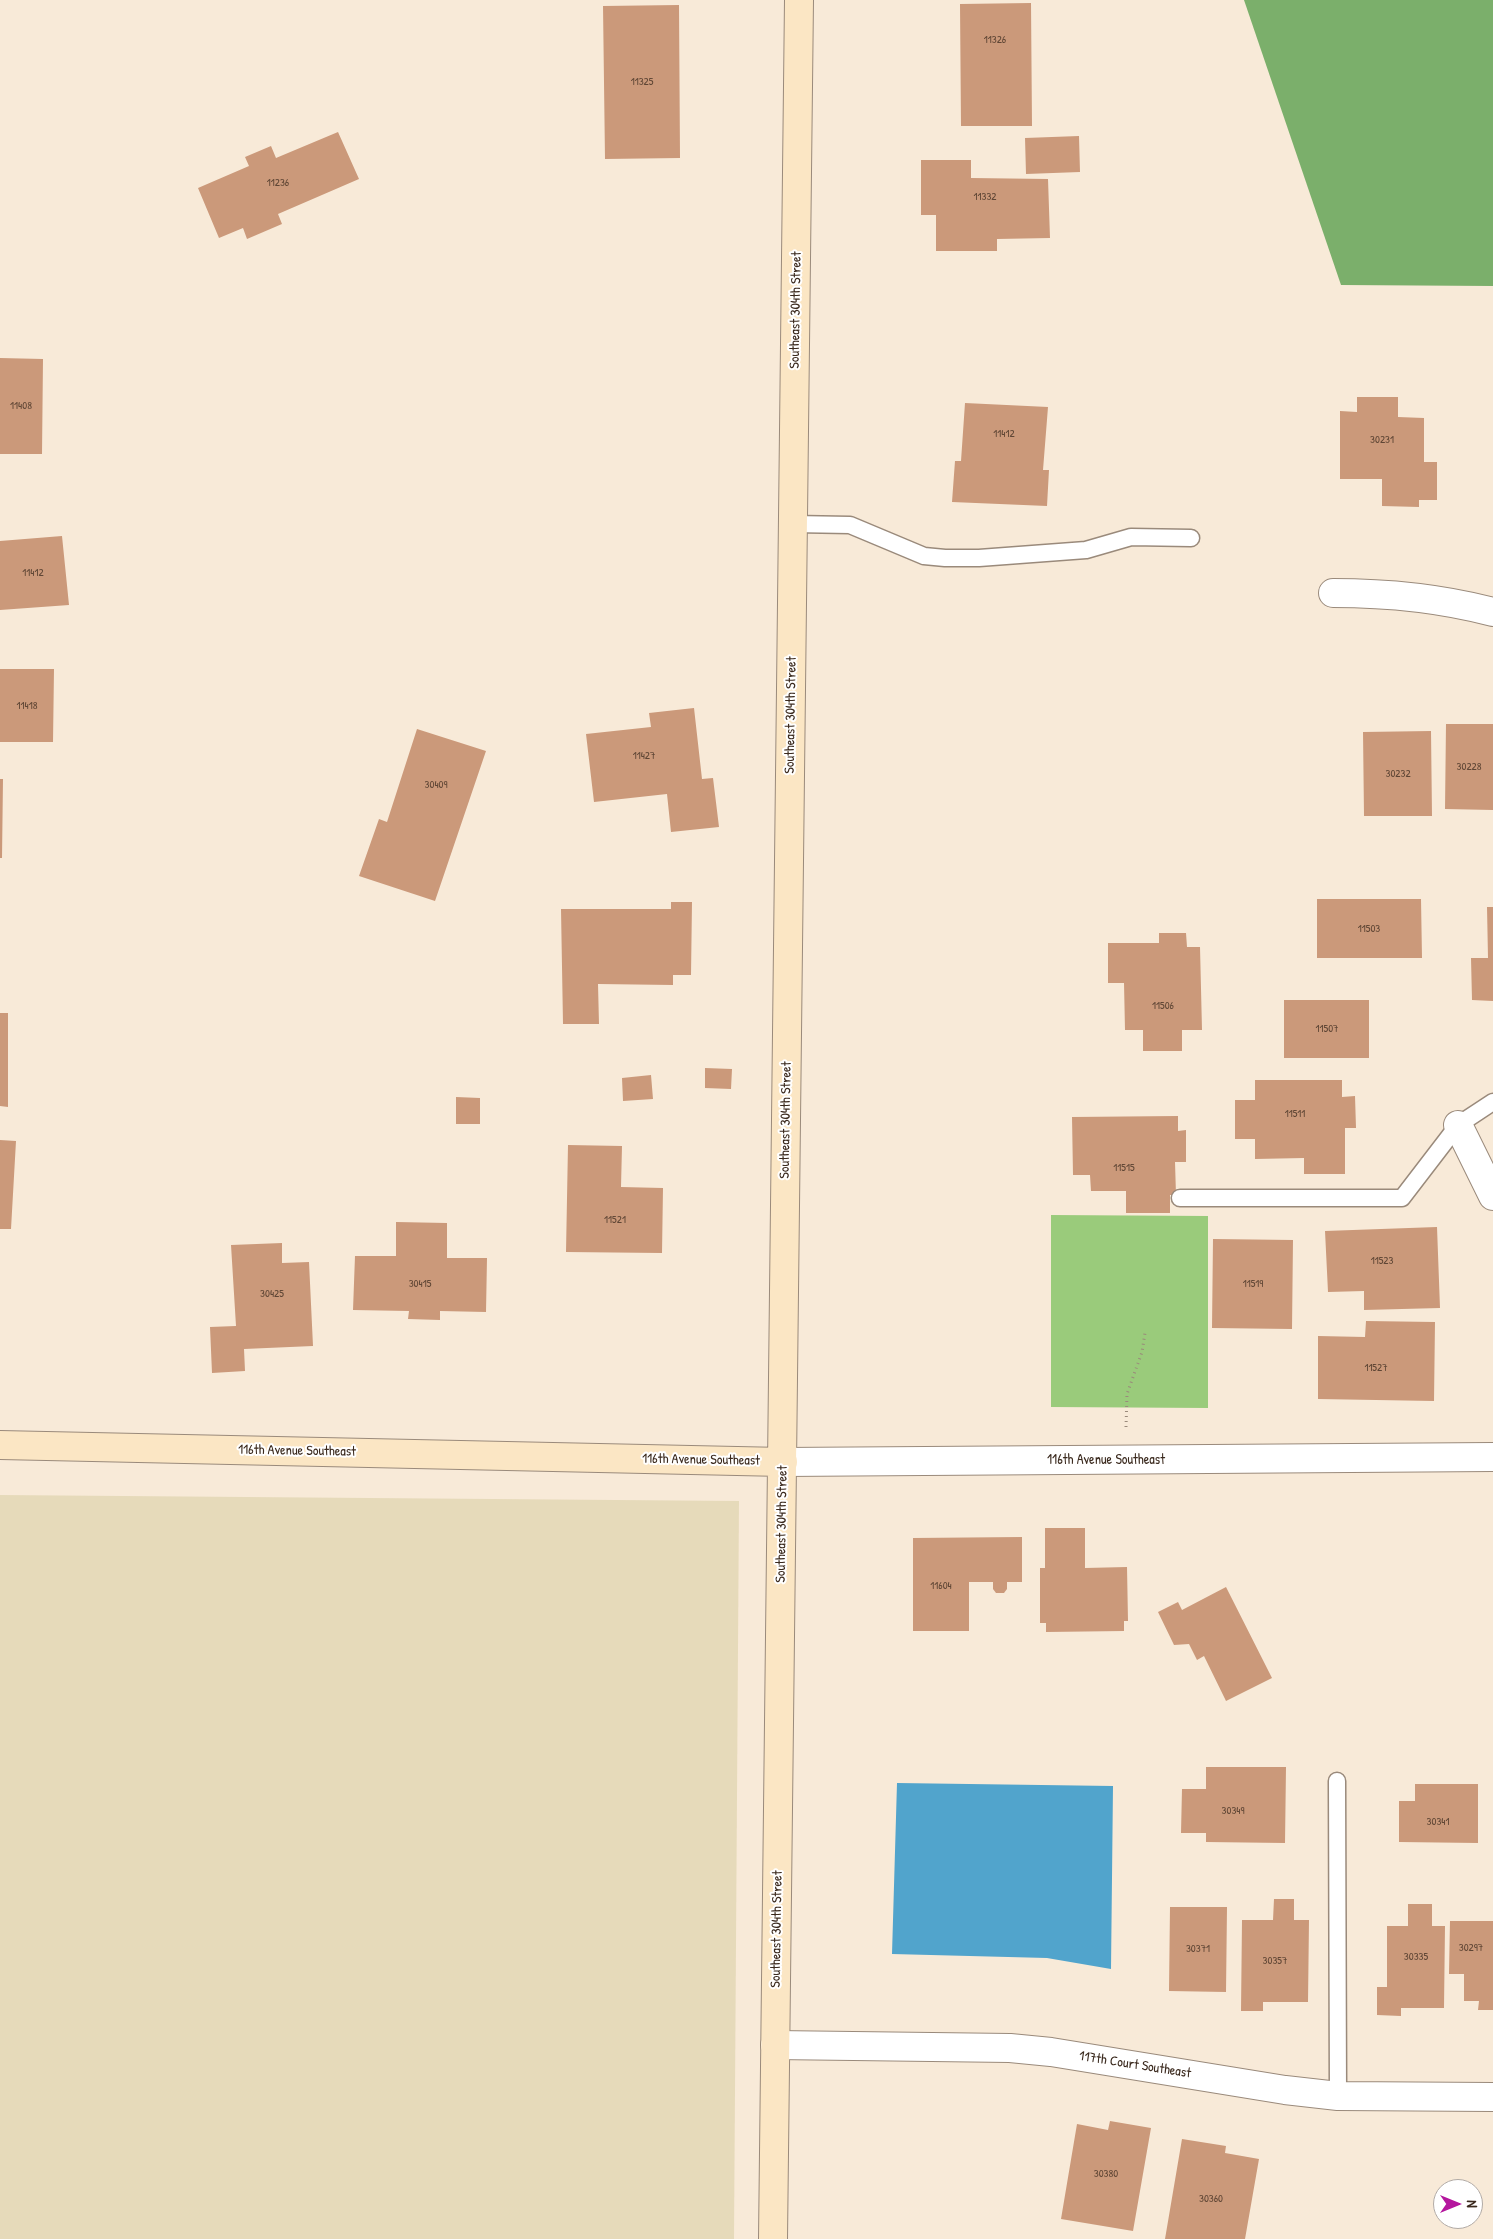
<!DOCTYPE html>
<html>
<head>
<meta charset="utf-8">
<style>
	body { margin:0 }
	#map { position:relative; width:1493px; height:2239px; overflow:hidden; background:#f8ead8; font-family:"Patrick Hand",sans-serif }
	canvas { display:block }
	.north { position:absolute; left:1433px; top:2179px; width:50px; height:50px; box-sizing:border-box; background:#fff; border:1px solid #b1aaa5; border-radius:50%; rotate:90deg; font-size:14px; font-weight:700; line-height:20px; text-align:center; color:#3b2a1e }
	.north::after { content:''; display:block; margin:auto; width:18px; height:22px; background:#b5179e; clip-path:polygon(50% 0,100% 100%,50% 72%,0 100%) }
</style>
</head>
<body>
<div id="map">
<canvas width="1493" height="2239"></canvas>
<div class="north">N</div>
</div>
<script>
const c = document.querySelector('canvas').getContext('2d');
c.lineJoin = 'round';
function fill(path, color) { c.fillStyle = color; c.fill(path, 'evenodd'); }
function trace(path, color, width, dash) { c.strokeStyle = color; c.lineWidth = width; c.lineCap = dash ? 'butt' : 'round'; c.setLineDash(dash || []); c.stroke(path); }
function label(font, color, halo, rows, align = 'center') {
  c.font = font + ' "Patrick Hand",sans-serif'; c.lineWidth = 4; c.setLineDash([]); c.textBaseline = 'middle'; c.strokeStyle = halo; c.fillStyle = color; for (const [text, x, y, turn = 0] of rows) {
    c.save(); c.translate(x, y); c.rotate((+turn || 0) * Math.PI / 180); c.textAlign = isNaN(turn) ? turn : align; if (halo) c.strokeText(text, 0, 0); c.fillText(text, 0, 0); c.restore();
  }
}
fill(new Path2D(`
	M 0,1495 L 739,1501 L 734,2239 L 0,2239 Z`), '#e6daba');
fill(new Path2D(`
	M 1051,1215 L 1208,1216 L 1208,1408 L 1051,1407 Z`), '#9acb7b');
fill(new Path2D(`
	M 1244,0 L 1493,0 L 1493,286 L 1341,285 Z`), '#7baf6b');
fill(new Path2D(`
	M 897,1783 L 1113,1786 L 1111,1969 L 1047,1958 L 892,1954 Z`), '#51a4cc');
fill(new Path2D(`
	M 1031,3 L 1032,126 L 961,126 L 960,4 Z
	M 679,5 L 680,158 L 605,159 L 603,6 Z
	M 338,132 L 359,179 L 278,214 L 282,224 L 247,239 L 243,228 L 219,238 L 198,188 L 249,166 L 245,157 L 271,146 L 276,158 Z
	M 1079,136 L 1080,172 L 1026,174 L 1025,138 Z
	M 921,160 L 971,160 L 971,178 L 1048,179 L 1050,238 L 997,239 L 997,251 L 936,251 L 936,215 L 921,215 Z
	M 0,358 L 43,359 L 42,454 L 0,454 Z
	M 1357,397 L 1398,397 L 1398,417 L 1424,418 L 1424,462 L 1437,462 L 1437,500 L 1419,500 L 1419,507 L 1382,506 L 1382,479 L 1340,479 L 1340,411 L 1357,412 Z
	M 965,403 L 1048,407 L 1043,470 L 1049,470 L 1047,506 L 952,502 L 955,461 L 961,461 Z
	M 62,536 L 69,605 L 0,610 L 0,541 Z
	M 0,669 L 54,669 L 53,742 L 0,742 Z
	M 694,708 L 702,779 L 713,778 L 719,827 L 671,832 L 667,794 L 594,802 L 586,734 L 651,727 L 649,713 Z
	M 1446,724 L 1493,724 L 1493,810 L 1445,809 Z
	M 417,729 L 486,751 L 435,901 L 359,876 L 379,819 L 387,822 Z
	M 1431,731 L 1432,816 L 1364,816 L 1363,732 Z
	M 0,779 L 3,779 L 2,858 L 0,858 Z
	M 1317,899 L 1421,899 L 1422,958 L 1317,958 Z
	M 671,902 L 692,902 L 691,975 L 673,975 L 673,985 L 598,984 L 599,1024 L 563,1024 L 561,909 L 671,909 Z
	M 1487,907 L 1493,907 L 1493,1001 L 1472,1000 L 1471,958 L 1488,958 Z
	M 1159,933 L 1186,933 L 1187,947 L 1200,947 L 1202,1030 L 1182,1030 L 1182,1051 L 1143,1051 L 1143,1030 L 1125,1030 L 1124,983 L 1108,983 L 1108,943 L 1159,943 Z
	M 1284,1000 L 1369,1000 L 1369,1058 L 1284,1058 Z
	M 0,1013 L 8,1013 L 8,1107 L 0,1106 Z
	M 705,1068 L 732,1069 L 731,1089 L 705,1088 Z
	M 651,1075 L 653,1099 L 623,1101 L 622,1078 Z
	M 1255,1080 L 1342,1080 L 1342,1097 L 1355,1096 L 1356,1128 L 1345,1128 L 1345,1174 L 1304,1174 L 1304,1158 L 1255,1159 L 1255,1139 L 1235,1139 L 1235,1100 L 1255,1100 Z
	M 456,1097 L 480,1098 L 480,1124 L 456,1124 Z
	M 1178,1116 L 1178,1131 L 1186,1130 L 1186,1162 L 1175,1162 L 1176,1195 L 1170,1195 L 1170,1213 L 1126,1213 L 1126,1191 L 1091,1191 L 1090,1175 L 1073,1175 L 1072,1117 Z
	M 0,1140 L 16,1141 L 11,1229 L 0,1229 Z
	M 568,1145 L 622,1146 L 621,1187 L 663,1188 L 662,1253 L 566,1252 Z
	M 396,1222 L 447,1223 L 447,1258 L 487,1258 L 486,1312 L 440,1311 L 440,1320 L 408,1319 L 409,1311 L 353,1310 L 355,1256 L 396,1256 Z
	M 1437,1227 L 1440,1308 L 1364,1310 L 1364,1291 L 1328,1292 L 1325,1231 Z
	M 1213,1239 L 1293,1240 L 1292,1329 L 1212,1328 Z
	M 282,1243 L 282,1263 L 309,1262 L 313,1346 L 244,1349 L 245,1371 L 212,1373 L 210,1327 L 236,1326 L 231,1245 Z
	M 1366,1321 L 1435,1322 L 1434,1401 L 1318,1399 L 1318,1336 L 1365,1337 Z
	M 1045,1528 L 1085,1528 L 1085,1568 L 1127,1567 L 1128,1621 L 1124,1621 L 1124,1631 L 1046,1632 L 1046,1623 L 1040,1623 L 1040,1568 L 1045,1568 Z
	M 1022,1537 L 1022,1582 L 1007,1582 L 1007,1589 L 1004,1593 L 996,1593 L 993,1589 L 993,1582 L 969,1582 L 969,1631 L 913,1631 L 913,1538 Z
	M 1226,1587 L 1272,1678 L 1226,1701 L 1204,1656 L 1197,1660 L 1189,1644 L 1174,1645 L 1158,1612 L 1178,1602 L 1182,1610 Z
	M 1206,1767 L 1286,1767 L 1285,1843 L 1206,1842 L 1206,1833 L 1181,1833 L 1182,1789 L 1206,1789 Z
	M 1415,1784 L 1478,1784 L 1478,1843 L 1399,1842 L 1399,1801 L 1415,1801 Z
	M 1274,1899 L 1294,1899 L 1294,1920 L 1309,1920 L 1308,2002 L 1263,2002 L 1263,2011 L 1241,2011 L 1242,1920 L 1273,1920 Z
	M 1408,1904 L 1432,1904 L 1432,1926 L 1445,1926 L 1444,2008 L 1401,2008 L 1401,2016 L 1377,2015 L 1377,1987 L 1387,1987 L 1387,1926 L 1408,1926 Z
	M 1170,1907 L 1227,1907 L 1226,1992 L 1169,1991 Z
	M 1450,1921 L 1493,1921 L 1493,2010 L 1478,2010 L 1479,2001 L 1464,2001 L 1464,1974 L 1449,1974 Z
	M 1110,2121 L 1151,2128 L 1133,2231 L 1061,2219 L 1077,2124 L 1108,2130 Z
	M 1182,2139 L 1226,2146 L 1225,2153 L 1259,2159 L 1245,2239 L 1165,2239 Z`), '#cb997a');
const lane = new Path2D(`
	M 793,524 L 850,525 L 924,556 L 945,558 L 979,558 L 1086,550 L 1131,537 L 1191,538
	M 1180,1198 L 1402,1198 L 1458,1125 L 1493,1102
	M 1337,1781 L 1338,2096`);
const street = new Path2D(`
	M 1333,593 C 1388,593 1440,598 1493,612
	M 1458,1125 L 1493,1196
	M 783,1462 L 1493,1457
	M 775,2045 L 1010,2048 L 1051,2052 L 1285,2090 L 1338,2096 L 1493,2097`);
const secondary = new Path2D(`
	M 0,1445 L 783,1462
	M 773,2239 L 799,0`);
trace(lane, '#9a8a7b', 19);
trace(street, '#9a8a7b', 30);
trace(secondary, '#9a8a7b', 30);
trace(new Path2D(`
	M 1126,1427 L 1127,1394 L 1142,1352 L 1145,1333`), '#9a8a7b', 3, [1, 4]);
trace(lane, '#fff', 16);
trace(street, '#fff', 28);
trace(secondary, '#fbe6c4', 28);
label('11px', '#5f4635', null, [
	["11326",995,40],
	["11325",642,82],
	["11236",278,183],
	["11332",985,197],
	["11408",21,406],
	["11412",1004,434],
	["30231",1382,440],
	["11412",33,573],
	["11418",27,706],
	["11427",644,756],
	["30228",1469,767],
	["30232",1398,774],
	["30409",436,785],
	["11503",1369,929],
	["11506",1163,1006],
	["11507",1327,1029],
	["11511",1295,1114],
	["11515",1124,1168],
	["11521",615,1220],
	["11523",1382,1261],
	["30415",420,1284],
	["11519",1253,1284],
	["30425",272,1294],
	["11527",1376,1368],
	["11604",941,1586],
	["30349",1233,1811],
	["30341",1438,1822],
	["30297",1471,1948],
	["30371",1198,1949],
	["30335",1416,1957],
	["30357",1275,1961],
	["30380",1106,2174],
	["30360",1211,2199]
]);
label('14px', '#3b2a1e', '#fff', [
	["Southeast 304th Street",796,310,-89],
	["Southeast 304th Street",791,715,-89],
	["Southeast 304th Street",786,1120,-89],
	["116th Avenue Southeast",297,1451,1],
	["116th Avenue Southeast",701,1460,1],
	["116th Avenue Southeast",1106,1460],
	["Southeast 304th Street",782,1524,-89],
	["Southeast 304th Street",777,1929,-89],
	["117th Court Southeast",1135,2065,9]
]);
</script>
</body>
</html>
